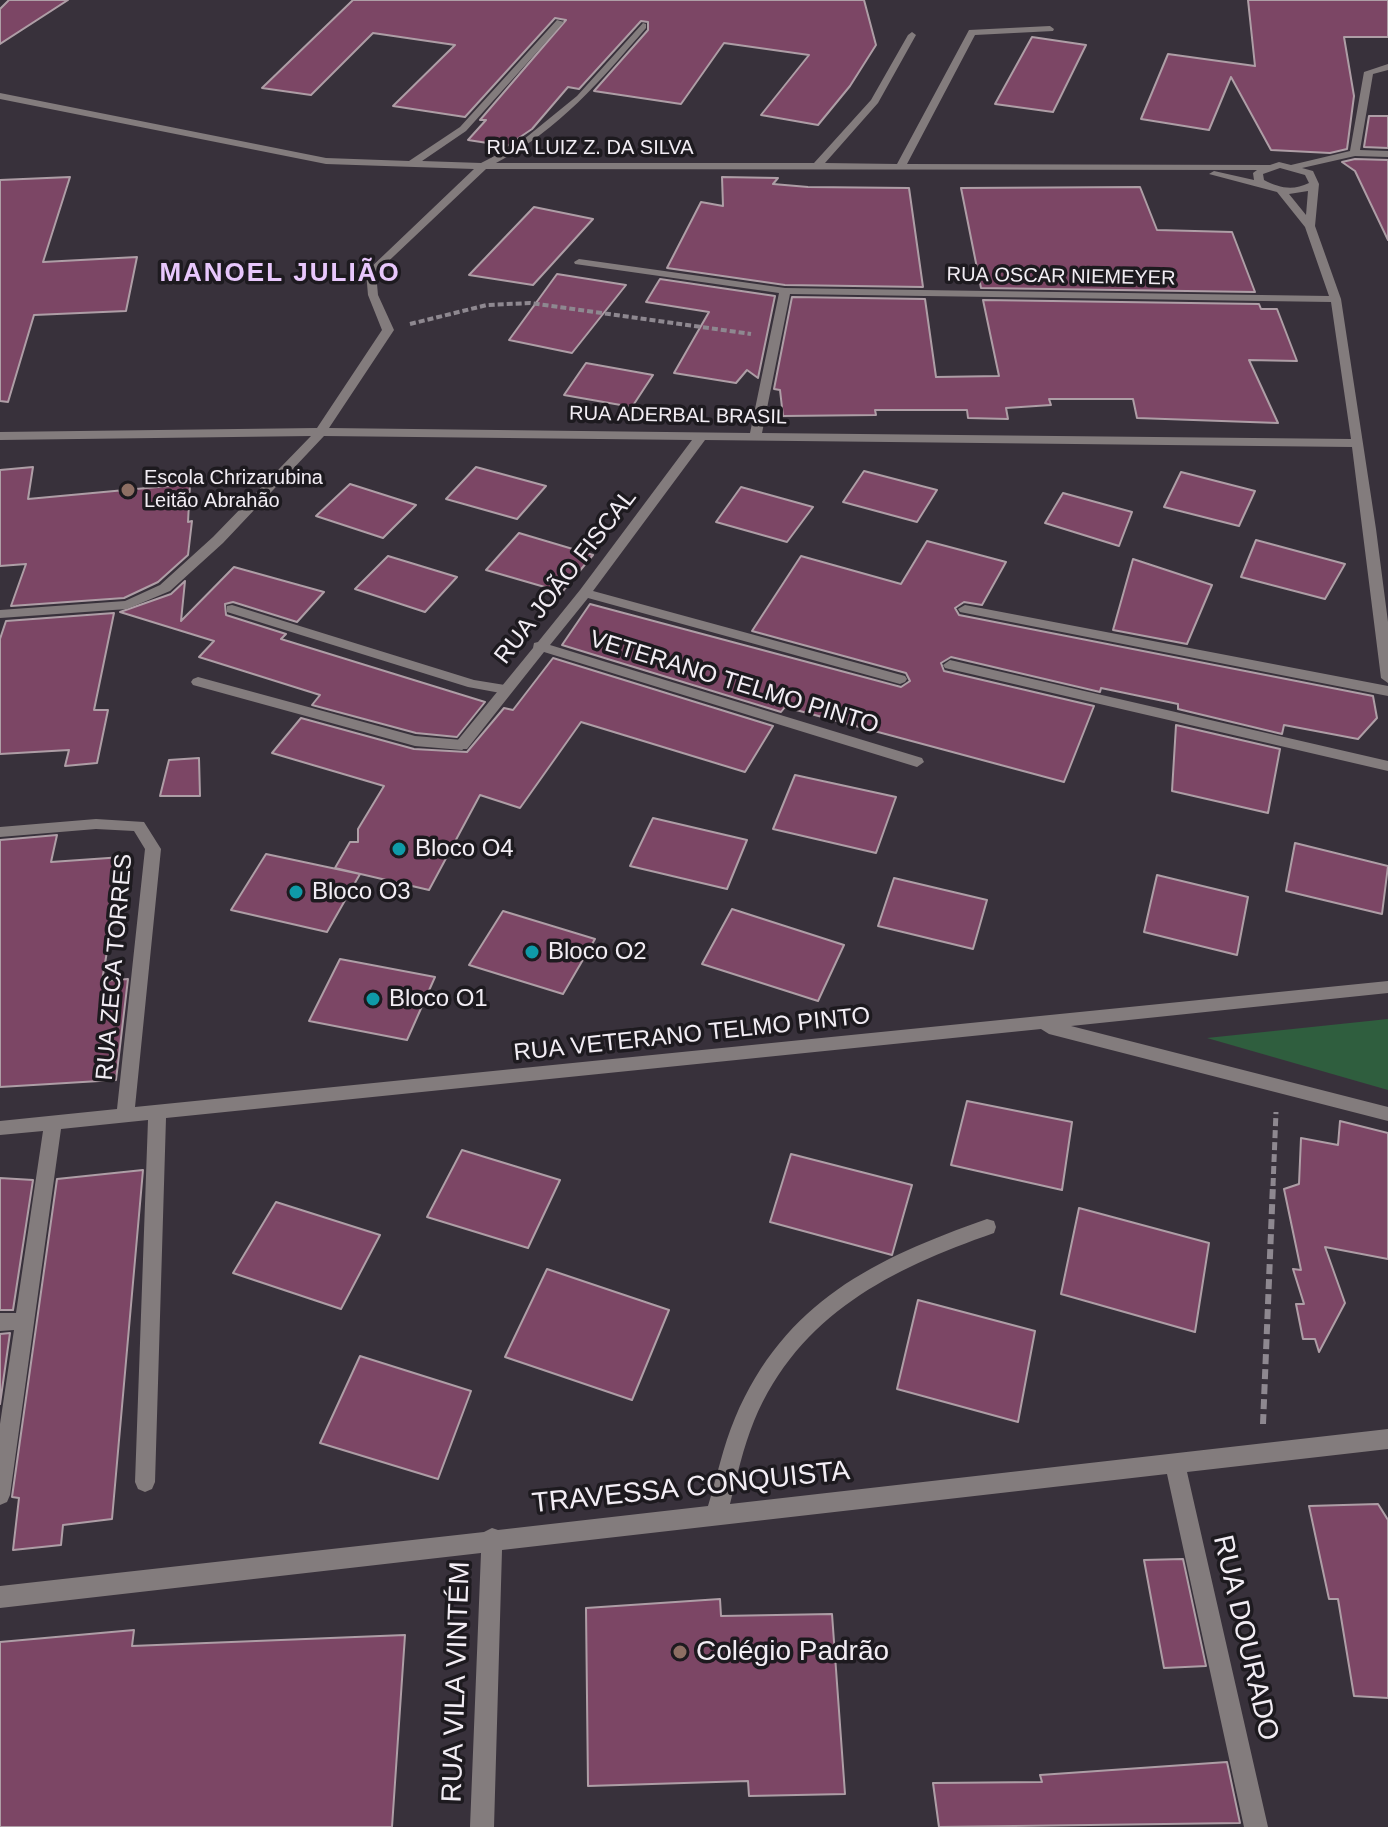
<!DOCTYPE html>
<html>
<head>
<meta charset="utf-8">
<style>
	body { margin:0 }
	canvas { display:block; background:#38313b }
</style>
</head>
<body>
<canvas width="1388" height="1827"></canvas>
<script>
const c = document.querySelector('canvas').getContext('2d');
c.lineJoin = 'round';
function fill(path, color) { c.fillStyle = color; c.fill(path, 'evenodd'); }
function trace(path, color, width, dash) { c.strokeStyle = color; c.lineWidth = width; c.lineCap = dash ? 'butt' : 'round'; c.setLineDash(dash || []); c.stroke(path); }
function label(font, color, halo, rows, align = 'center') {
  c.font = font + ' Helvetica,sans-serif'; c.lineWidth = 7; c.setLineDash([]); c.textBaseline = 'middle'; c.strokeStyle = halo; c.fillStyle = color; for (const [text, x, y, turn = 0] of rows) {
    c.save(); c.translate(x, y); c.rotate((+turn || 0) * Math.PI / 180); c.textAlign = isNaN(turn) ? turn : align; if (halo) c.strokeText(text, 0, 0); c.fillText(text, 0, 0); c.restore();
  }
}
fill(new Path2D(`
	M 1388,1019 L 1388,1090 L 1207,1038 Z`), '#2f5e3e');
const building = new Path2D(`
	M 9,0 L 68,0 L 0,44 L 0,9 Z
	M 353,0 L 864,0 L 876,45 L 850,86 L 818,125 L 761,115 L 809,55 L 724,43 L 681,104 L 594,91 L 648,30 L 648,22 L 641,21 L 579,89 L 568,87 L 532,129 L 507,146 L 468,140 L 486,120 L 480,120 L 566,20 L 555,18 L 465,117 L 393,106 L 455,45 L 373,33 L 311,95 L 262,88 Z
	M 1248,0 L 1388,0 L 1388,37 L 1344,37 L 1354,96 L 1347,149 L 1330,153 L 1271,150 L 1231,77 L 1209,130 L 1141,119 L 1168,54 L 1255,66 Z
	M 1032,37 L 1086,45 L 1053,112 L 995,104 Z
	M 1369,116 L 1388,116 L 1388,148 L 1364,147 Z
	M 1355,159 L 1388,160 L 1388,240 L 1355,171 L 1342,162 Z
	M 70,177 L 43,262 L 137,257 L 126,311 L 34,315 L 8,402 L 0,401 L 0,180 Z
	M 722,177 L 778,178 L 773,184 L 808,187 L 909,188 L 923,287 L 785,285 L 667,268 L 701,202 L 723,206 Z
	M 1140,187 L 1157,230 L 1232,232 L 1255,292 L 981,288 L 961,188 Z
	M 534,207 L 593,219 L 533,285 L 469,275 Z
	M 557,274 L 626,285 L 572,353 L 509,340 Z
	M 660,279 L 775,296 L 758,378 L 747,370 L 736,383 L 674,373 L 709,312 L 646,302 Z
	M 792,297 L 925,299 L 936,377 L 999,376 L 983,300 L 1259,304 L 1261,309 L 1277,309 L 1297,361 L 1249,360 L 1278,423 L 1137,418 L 1133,399 L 1049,399 L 1051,405 L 1006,408 L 1008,419 L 968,418 L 967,410 L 875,410 L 876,415 L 783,416 L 780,390 L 774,389 Z
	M 586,363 L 653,375 L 632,407 L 564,395 Z
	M 33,467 L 28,499 L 190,484 L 188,522 L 192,521 L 188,555 L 158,582 L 124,598 L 11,606 L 26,564 L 0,566 L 0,470 Z
	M 476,467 L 546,486 L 517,519 L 446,499 Z
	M 864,471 L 937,490 L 917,522 L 843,502 Z
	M 1181,472 L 1255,491 L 1239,526 L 1164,507 Z
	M 350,484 L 416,505 L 383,538 L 316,516 Z
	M 741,487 L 813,507 L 787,542 L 716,522 Z
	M 1063,493 L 1132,512 L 1119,546 L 1045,523 Z
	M 519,533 L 593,555 L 562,592 L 486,570 Z
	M 1256,540 L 1345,564 L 1325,599 L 1241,577 Z
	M 927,541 L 1006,562 L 982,605 L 964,602 L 955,608 L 959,615 L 1373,696 L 1377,718 L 1358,739 L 1284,725 L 1282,734 L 1178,709 L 1178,704 L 1101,688 L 1100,692 L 951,657 L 941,663 L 944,671 L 1094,706 L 1064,782 L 785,707 L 781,712 L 562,645 L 590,604 L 901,687 L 910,681 L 906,673 L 752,631 L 801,556 L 901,584 Z
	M 388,556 L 457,577 L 425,612 L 355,589 Z
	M 1133,559 L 1212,585 L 1187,644 L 1113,630 Z
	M 234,567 L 324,592 L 297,622 L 233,602 L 225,604 L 226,615 L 286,634 L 281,639 L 485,702 L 457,737 L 416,733 L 312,705 L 320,695 L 199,657 L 214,641 L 120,612 L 171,594 L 185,581 L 181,621 Z
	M 114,613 L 94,710 L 108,710 L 97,763 L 65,766 L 69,750 L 0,754 L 0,639 L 6,621 Z
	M 553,658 L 773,726 L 745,772 L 581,722 L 520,808 L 480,795 L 429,890 L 335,868 L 350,842 L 358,842 L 358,829 L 384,786 L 272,753 L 301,718 L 414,749 L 467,752 L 504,708 L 513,710 Z
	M 1176,725 L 1280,749 L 1268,813 L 1172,791 Z
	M 199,758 L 200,796 L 160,796 L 169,760 Z
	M 795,775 L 896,797 L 876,853 L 773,829 Z
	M 653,818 L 747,840 L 727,889 L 630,866 Z
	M 57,835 L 51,862 L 123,857 L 102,981 L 128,979 L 116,1080 L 0,1087 L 0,840 Z
	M 1295,843 L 1388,866 L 1382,914 L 1286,891 Z
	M 266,854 L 360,874 L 327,932 L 231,910 Z
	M 1157,875 L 1248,897 L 1237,955 L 1144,932 Z
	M 894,878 L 987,900 L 973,949 L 878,926 Z
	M 732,909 L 844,945 L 818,1001 L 702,964 Z
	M 503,911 L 595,939 L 563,994 L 469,965 Z
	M 340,959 L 435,977 L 407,1040 L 309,1021 Z
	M 967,1101 L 1072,1122 L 1062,1190 L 951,1165 Z
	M 1340,1121 L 1388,1133 L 1388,1259 L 1325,1247 L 1345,1303 L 1319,1352 L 1315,1339 L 1303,1339 L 1296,1304 L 1304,1304 L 1293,1269 L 1301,1270 L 1284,1189 L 1299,1184 L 1301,1138 L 1338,1145 Z
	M 462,1150 L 560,1180 L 528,1248 L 427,1217 Z
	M 791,1154 L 912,1185 L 892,1255 L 770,1222 Z
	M 143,1170 L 112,1519 L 63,1525 L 61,1545 L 13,1550 L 19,1498 L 12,1497 L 57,1179 Z
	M 0,1178 L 33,1180 L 13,1310 L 0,1310 Z
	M 276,1202 L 380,1235 L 341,1309 L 233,1273 Z
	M 1079,1208 L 1209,1243 L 1195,1332 L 1061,1294 Z
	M 547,1269 L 669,1310 L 632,1400 L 505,1357 Z
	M 918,1300 L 1035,1331 L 1018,1422 L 897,1389 Z
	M 10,1333 L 0,1404 L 0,1334 Z
	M 360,1356 L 471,1391 L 438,1479 L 320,1443 Z
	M 1378,1504 L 1388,1520 L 1388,1698 L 1354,1696 L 1338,1599 L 1329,1599 L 1309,1506 Z
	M 1183,1559 L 1206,1666 L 1164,1668 L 1144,1560 Z
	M 720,1599 L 721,1616 L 832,1614 L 845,1794 L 749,1796 L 748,1781 L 588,1786 L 586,1608 Z
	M 134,1630 L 132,1646 L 405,1635 L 392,1827 L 0,1827 L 0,1642 Z
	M 1227,1762 L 1240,1823 L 939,1827 L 933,1783 L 1042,1782 L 1040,1775 Z`);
fill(building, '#7c4665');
trace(building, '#ae9ea6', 2);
trace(new Path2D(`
	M 410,324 L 487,305 L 530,303 L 751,334`), '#8e8890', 4, [6, 3]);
trace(new Path2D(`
	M 1273,1186 L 1276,1112`), '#8e8890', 5, [8, 4]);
trace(new Path2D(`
	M 1263,1424 L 1273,1184`), '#8e8890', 6, [10, 5]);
fill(new Path2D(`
	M 232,605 L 474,680 L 511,686 L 513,689 L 506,694 L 468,687 L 227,612 L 227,606 Z
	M 198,677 L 415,736 L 462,740 L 469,745 L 462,750 L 415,746 L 193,685 L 191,682 L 193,679 Z`), '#837c7d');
fill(new Path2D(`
	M 557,20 L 564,22 L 466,131 L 422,161 L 481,163 L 518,144 L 577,96 L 643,23 L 646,24 L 646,28 C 600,81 560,129 496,163 L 814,163 L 871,100 L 908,35 L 912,32 L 916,35 L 878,103 L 825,163 L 897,164 L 969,30 L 1050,26 L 1054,29 L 1053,31 L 975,35 L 907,164 L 1270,165 L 1279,162 L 1291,165 L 1350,151 L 1364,72 L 1388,64 L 1388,70 L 1373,74 L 1360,150 L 1388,151 L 1388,157 L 1355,156 L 1302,168 L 1313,171 L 1319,184 L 1315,226 L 1341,299 L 1376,529 L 1388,622 L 1388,683 L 1381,678 L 1352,447 L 705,440 L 593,591 L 905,676 L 907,679 L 905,682 L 900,684 L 588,598 L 550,645 L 922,758 L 924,762 L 917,767 L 544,652 L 467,749 L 457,749 L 455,745 L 457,741 L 533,648 L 534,643 L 538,642 L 580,590 L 692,440 L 324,436 L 223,543 L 170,591 L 127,609 L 0,618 L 0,610 L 125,601 L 160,585 L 213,537 L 311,436 L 0,440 L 0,432 L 317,428 L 382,330 L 368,295 L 366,272 L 474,169 L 326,164 L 0,99 L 0,93 L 326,158 L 409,161 L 460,127 ZM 1280,168 L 1305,175 L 1309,183 C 1293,191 1279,188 1264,180 L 1263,174 ZM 486,169 L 1257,170 L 1253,173 L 1254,180 L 1214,171 L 1209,174 L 1277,192 L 1305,227 L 1329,296 L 785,288 L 579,259 L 574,262 L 575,264 L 779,293 L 750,433 L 329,428 L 394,330 L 378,295 L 376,273 ZM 1308,191 L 1306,215 L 1289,194 ZM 790,294 L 1331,302 L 1351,439 L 762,433 Z
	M 965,605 L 1388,686 L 1388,696 L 960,612 L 958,609 Z
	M 950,660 L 1388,761 L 1388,771 L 945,668 L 943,665 Z
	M 96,819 L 144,822 L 161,849 L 135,1107 L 1388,981 L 1388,993 L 1071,1026 L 1388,1107 L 1388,1121 L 1049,1034 L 1041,1029 L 166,1118 L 155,1482 L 152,1489 L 145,1492 L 138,1489 L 135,1482 L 148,1120 L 61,1129 L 10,1495 L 7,1502 L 0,1505 L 0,1424 L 14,1330 L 0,1331 L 0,1313 L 16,1313 L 43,1131 L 0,1135 L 0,1121 L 117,1109 L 145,849 L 134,831 L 96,829 L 0,837 L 0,827 Z
	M 987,1219 L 994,1221 L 996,1227 L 994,1233 C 891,1269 799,1314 754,1421 C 743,1448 737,1476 730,1504 L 1388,1429 L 1388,1449 L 1187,1472 L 1268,1827 L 1244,1827 L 1167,1474 L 502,1550 L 494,1827 L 470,1827 L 481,1553 L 0,1608 L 0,1586 L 484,1532 L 492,1528 L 498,1530 L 708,1506 C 717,1477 723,1446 735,1418 C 785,1301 874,1259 987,1219 Z`), '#837c7d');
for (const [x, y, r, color] of [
	[128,490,8,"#8d6e63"],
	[399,849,8,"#0f9aa8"],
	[296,892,8,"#0f9aa8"],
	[532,952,8,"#0f9aa8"],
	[373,999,8,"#0f9aa8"],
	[680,1652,8,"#8d6e63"]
]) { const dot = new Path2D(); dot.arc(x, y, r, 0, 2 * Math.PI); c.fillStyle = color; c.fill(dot); trace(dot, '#1d1a1f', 3); }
label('20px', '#f2edf4', '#1d1a1f', [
	["RUA LUIZ Z. DA SILVA",590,148],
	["RUA OSCAR NIEMEYER",1061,277,1],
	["RUA ADERBAL BRASIL",678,416,1]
]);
label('20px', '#f2edf4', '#1d1a1f', [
	["Escola Chrizarubina",144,478],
	["Leitão Abrahão",144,501]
], 'left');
label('24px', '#f2edf4', '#1d1a1f', [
	["RUA JOÃO FISCAL",566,577,-52],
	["VETERANO TELMO PINTO",734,683,17],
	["RUA ZECA TORRES",115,967,-85],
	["RUA VETERANO TELMO PINTO",692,1035,-6]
]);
label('24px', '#f2edf4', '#1d1a1f', [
	["Bloco O4",415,849],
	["Bloco O3",312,892],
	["Bloco O2",548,952],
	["Bloco O1",389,999]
], 'left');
c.letterSpacing = '2px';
label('bold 26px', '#e8c7fc', '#1d1a1f', [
	["MANOEL JULIÃO",280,274]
]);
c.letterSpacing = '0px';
label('28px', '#f2edf4', '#1d1a1f', [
	["TRAVESSA CONQUISTA",691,1488,-6],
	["RUA DOURADO",1245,1638,77],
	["RUA VILA VINTÉM",457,1682,-88]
]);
label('28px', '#f2edf4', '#1d1a1f', [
	["Colégio Padrão",696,1652]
], 'left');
</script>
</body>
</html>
